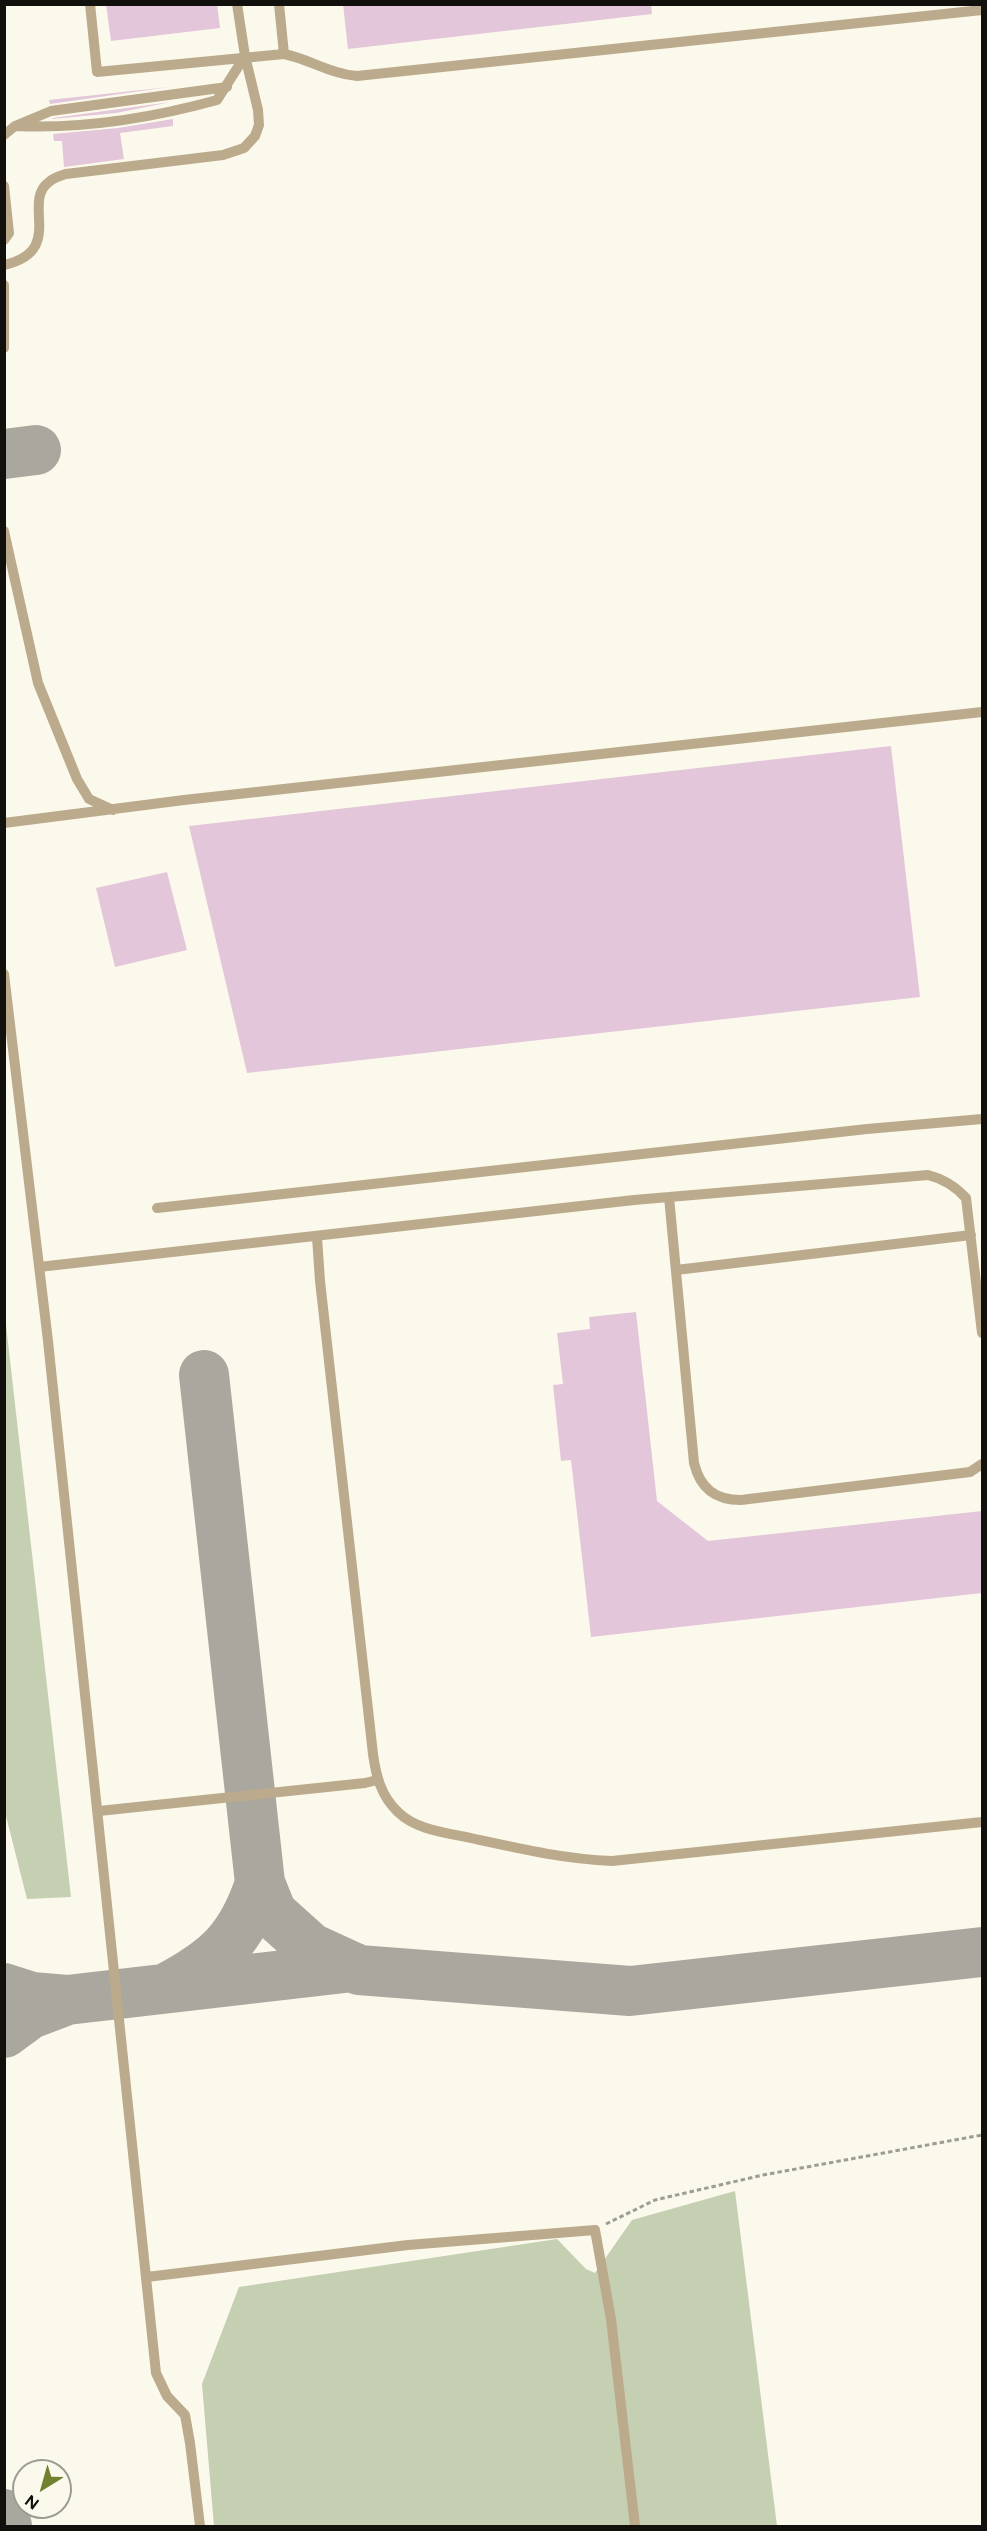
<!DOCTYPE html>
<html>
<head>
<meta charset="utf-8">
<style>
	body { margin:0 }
	#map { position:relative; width:987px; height:2531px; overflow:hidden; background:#fbf9ec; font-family:Figtree,sans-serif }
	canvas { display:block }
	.frame { position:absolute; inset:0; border:6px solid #11100c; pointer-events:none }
	.north { position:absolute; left:12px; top:2459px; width:60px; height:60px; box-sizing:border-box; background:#fbf9ec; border:2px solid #9d9c92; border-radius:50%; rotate:217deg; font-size:16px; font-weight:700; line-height:24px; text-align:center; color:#11100c }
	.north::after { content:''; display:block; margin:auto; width:21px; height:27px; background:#72812f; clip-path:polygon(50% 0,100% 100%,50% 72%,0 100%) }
</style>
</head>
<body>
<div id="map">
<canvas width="987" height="2531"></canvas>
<div class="frame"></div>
<div class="north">N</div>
</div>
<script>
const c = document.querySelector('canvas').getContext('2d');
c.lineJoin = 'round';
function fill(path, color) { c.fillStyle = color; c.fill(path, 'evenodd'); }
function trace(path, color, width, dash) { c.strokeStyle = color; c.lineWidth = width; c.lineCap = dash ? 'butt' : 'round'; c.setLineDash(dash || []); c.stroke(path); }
fill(new Path2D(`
	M 4,1316 L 5,1316 L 71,1897 L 27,1899 L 4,1808 Z
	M 735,2191 L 777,2526 L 214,2526 L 202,2384 L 239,2287 L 557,2239 L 586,2269 L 595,2273 L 632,2220 Z`), '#c5cfb2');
trace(new Path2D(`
	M 4,454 L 36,450
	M 204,1375 L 260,1883 L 272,1913 L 311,1948 L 359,1970 L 630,1991 L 982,1952
	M 168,1987 C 219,1960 242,1938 260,1883
	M 4,1988 L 32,1997 L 67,2000 L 353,1967
	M 4,2033 L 30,2014 L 67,2000
	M 4,2514 L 7,2526`), '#aaa89e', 50);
fill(new Path2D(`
	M 106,4 L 217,4 L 220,28 L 111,41 Z
	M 343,4 L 651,4 L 652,14 L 348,49 Z
	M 169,87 L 50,104 L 49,100 Z
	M 171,102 L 116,113 L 52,119 L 53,118 Z
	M 173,119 L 173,126 L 120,133 L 124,159 L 64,167 L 62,141 L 54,141 L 53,134 L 118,128 Z
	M 891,746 L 920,997 L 247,1073 L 189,826 Z
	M 167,872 L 187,950 L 115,967 L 96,888 Z
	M 636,1312 L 657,1501 L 708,1541 L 982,1511 L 982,1593 L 591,1637 L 571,1460 L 561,1461 L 553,1385 L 563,1384 L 557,1333 L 590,1329 L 589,1317 Z`), '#e4c6da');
trace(new Path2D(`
	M 606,2224 L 655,2200 L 763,2175 L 982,2135`), '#9e9d93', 3, [4.5, 3]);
trace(new Path2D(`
	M 90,4 L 97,72 L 284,54 C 309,59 331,74 357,76 L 982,10
	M 279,4 L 284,54
	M 15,126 C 82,129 152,118 217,100 L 245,56
	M 4,135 L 15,126 L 51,111 L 227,87
	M 4,186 L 9,233 L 4,240
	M 4,265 C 66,251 21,202 49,182 C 53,178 60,176 66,174 L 223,155 L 244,148 L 255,136 L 259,125 L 258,110 L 245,56 L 237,4
	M 4,285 L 4,348
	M 4,531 L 38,683 L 77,779 L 89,799 L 113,810
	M 4,823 L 184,800 L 982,712
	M 4,974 L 48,1341 L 156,2373 L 167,2396 L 185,2415 L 190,2443 L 200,2526
	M 669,1197 L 694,1463 C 700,1488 715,1500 741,1500 L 970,1472 L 982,1464
	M 157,1208 L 867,1129 L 982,1119
	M 317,1237 L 320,1281 L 373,1754 C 376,1776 381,1796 398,1812 C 417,1831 450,1833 475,1839 C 521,1849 565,1859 612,1861 L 982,1822
	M 39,1267 L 634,1200 L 928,1175 C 944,1179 955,1186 966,1198 L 982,1333
	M 676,1270 L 971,1235
	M 99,1811 L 365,1783 L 377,1780
	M 147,2277 L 408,2245 L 595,2230 L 611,2319 L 635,2526`), '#bbab8c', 10);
</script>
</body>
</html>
